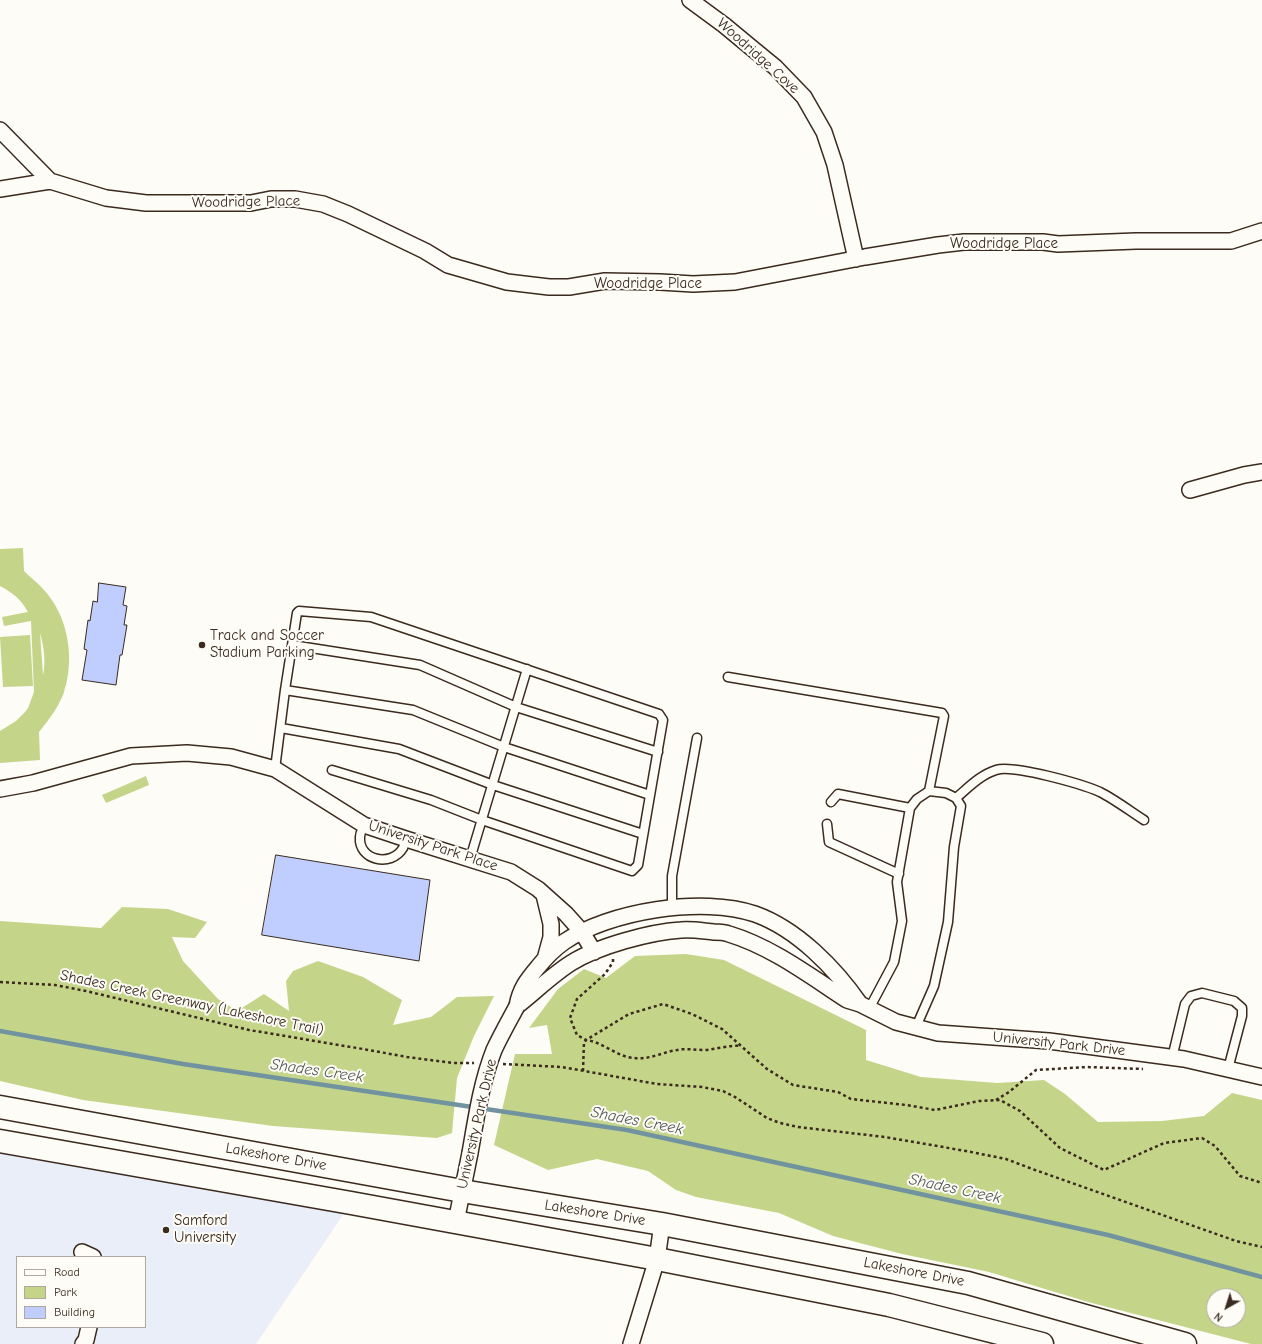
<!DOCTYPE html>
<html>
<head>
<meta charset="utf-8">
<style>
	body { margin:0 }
	#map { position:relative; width:1262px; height:1344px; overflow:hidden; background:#fdfcf7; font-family:"Comic Neue",sans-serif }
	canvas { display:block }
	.legend { position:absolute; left:16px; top:1256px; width:130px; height:72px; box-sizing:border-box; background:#fdfcf7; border:1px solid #afa8a0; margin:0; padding:5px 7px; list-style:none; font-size:12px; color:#3b2a1e }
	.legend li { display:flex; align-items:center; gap:8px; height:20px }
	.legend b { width:20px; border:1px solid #afa8a0 }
	.north { position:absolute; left:1206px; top:1288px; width:40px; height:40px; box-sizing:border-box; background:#fdfcf7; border:1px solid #afa8a0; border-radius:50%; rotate:219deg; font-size:11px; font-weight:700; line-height:16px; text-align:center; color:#3b2a1e }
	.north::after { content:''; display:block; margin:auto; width:14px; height:18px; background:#3b2a1e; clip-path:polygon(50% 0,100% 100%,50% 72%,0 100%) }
</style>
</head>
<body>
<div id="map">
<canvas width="1262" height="1344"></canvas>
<ul class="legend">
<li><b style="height:5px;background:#fdfcf7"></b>Road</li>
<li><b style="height:11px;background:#c4d58a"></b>Park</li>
<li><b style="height:11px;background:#bfcefe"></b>Building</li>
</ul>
<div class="north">N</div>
</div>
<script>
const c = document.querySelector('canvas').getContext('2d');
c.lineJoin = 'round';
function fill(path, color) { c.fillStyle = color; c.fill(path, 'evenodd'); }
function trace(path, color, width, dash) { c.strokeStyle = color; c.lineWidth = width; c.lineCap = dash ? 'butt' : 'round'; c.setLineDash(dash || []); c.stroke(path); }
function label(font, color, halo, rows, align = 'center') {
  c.font = font + ' "Comic Neue",sans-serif'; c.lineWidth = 4; c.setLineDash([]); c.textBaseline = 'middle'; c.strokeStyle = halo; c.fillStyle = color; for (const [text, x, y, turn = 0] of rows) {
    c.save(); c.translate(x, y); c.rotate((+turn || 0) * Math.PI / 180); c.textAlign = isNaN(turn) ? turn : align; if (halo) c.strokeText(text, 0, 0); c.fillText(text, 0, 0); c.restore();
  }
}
fill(new Path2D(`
	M 0,1141 L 351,1203 L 256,1344 L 0,1344 ZM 17,1257 L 145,1257 L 145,1327 L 17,1327 Z`), '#eaeef9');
fill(new Path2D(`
	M 23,548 L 24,571 C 31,578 38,583 44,590 C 67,615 74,653 66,685 C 64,690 64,695 61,699 C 56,711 47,722 39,732 L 40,760 L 0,763 L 0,731 L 16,721 L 25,712 L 28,708 L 34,692 L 31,621 L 4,626 L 2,617 L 28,612 C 21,599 13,593 0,586 L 0,549 ZM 40,633 C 44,647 46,661 43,675 Z
	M 30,635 L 33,686 L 3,687 L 0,637 Z
	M 146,776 L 149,785 L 106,803 L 102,795 Z
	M 122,907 L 168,909 L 207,922 L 195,938 L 172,937 L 183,961 L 218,999 L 237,1011 L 264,994 L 289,1011 L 286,981 L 293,971 L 318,961 L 363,977 L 402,1000 L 393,1025 L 431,1017 L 457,997 L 494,996 L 474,1036 L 457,1078 L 452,1133 L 437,1138 L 273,1126 L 83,1100 L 0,1081 L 0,921 L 101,928 Z
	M 686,954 L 724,960 L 866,1030 L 866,1060 L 921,1077 L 997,1083 L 1044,1080 L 1065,1094 L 1098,1122 L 1162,1121 L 1204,1116 L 1232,1093 L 1262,1100 L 1262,1344 L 1251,1344 L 1088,1302 L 989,1272 L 902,1254 L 833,1236 L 779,1213 L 696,1197 L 676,1190 L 648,1171 L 597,1159 L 548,1170 L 494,1145 L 515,1054 L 552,1054 L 547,1025 L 529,1028 L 558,989 L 584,969 L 606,978 L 635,956 ZM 1214,1296 L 1238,1296 L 1238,1320 L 1214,1320 Z`), '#c4d58a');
trace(new Path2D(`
	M 0,1031 L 183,1064 L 627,1130 L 1108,1235 L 1262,1277`), '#70939f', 4.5);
const building = new Path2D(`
	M 99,583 L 126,587 L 123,605 L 127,606 L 124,625 L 127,625 L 122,655 L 120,655 L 116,685 L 82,680 L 87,650 L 84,649 L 88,620 L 90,621 L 93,601 L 97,602 Z
	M 276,855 L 430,880 L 419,961 L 262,935 Z`);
fill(building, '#bfcefe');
trace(building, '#3b2a1e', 1);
const service = new Path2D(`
	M 292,645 L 420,665 L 516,707 L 658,752
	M 728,677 L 942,713 L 944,716 L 929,791
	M 285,690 L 413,710 L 504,747 L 650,795
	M 281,728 L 399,749 L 493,785 L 643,834
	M 275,769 L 285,690 L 297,613 L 299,611 L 371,617 L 659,714 L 663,720 L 638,865 L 632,871 L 482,820 L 431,800 L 332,770
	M 956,798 C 968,788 980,775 996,770 C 1012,764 1082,784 1100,792 C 1114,799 1130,811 1144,820
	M 831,802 L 838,794 L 910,808
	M 827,824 L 829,842 L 899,874
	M 364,825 C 363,829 360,832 360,837 C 358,860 391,868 403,848 C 404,846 405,842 406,839
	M 470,859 L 527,669
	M 672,908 L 672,876 L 697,738
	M 869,1009 L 894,962 L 902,921 L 897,882 L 910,808 L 917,799 L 929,791 L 946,793 L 956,798 L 961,806 L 954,847 L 948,922 L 934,986 L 916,1027
	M 1172,1058 L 1185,1004 L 1191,996 L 1202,993 L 1234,1001 L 1242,1008 L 1242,1016 L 1228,1069`);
const minor = new Path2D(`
	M 690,0 L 724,25 L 753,49 L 775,67 L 804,97 L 824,132 L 835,165 L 856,259
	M 0,130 L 50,181
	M 0,189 L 50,181 L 106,198 L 146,203 L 251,203 L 271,199 L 295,199 L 323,204 L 348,214 L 425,251 L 448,265 L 507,282 L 549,287 L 569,287 L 605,281 L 660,282 L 693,284 L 735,282 L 865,257 L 938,245 L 964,242 L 1043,242 L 1058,244 L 1136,241 L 1231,241 L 1262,231
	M 1190,490 L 1244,475 L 1262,472
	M 0,789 L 33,783 L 131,756 L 187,753 L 231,757 L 275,769 L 364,825 L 406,839 L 511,872 L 538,889 L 566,914 L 582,932 L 594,952
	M 544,895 L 551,924 L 551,937 L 545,959
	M 517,1006 C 535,992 552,975 571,963 C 598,946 650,932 681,930 C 692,929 703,931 714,932 C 719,932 724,932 729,934 C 772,947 810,976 847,1000 L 860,1004 L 896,1022 L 938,1033 L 1049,1041 L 1184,1059 L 1262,1077
	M 517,1006 C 520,989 527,980 538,967 C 546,957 554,949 564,942 C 609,911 703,896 755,914 C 797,929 835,968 860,1004
	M 456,1222 L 470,1153
	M 82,1252 L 93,1257
	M 83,1344 L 86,1340 L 89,1327
	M 631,1344 L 657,1259 L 662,1224`);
const secondary = new Path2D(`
	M 0,1107 L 462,1191 L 662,1224 L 968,1283 L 1185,1344
	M 0,1141 L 351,1203 L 657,1259 L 889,1305 L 1042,1344`);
trace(service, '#3b2a1e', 11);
trace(minor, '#3b2a1e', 18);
trace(secondary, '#3b2a1e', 25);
trace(new Path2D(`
	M 613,959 L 613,962 L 605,974 L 577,999 L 570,1018 L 577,1035 L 586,1040 L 629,1014 L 663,1004 L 692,1014 L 722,1029 L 767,1069 L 793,1085 L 838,1092 L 851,1099 L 906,1105 L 935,1110 L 979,1101 L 1000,1100 L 1020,1111 L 1060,1148 L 1104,1170 L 1164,1143 L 1202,1138 L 1215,1146 L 1240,1176 L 1262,1183
	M 0,982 L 55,985 L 86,991 L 249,1030 L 363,1049 L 407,1057 L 453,1063 L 474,1063
	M 503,1064 L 562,1067 L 657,1084 L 702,1087 L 723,1091 L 735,1097 L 767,1118 L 780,1123 L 798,1127 L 885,1137 L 966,1151 L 1006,1159 L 1035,1170 L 1236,1241 L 1262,1247
	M 583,1071 L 584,1042 L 586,1040 C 603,1042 617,1057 634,1058 C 649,1060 663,1052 677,1050 C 686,1048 695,1050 705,1050 C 717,1049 729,1045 741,1046
	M 996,1100 L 1009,1092 L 1036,1070 L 1087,1067 L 1143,1069`), '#3b2a1e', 2.5, [3, 3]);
trace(service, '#fdfcf7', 8);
trace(minor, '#fdfcf7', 15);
trace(secondary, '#fdfcf7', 22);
const minorBridge = new Path2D(`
	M 470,1153 C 476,1119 481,1083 494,1050 C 501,1035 509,1021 517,1006`);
trace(minorBridge, '#3b2a1e', 18, []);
trace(minorBridge, '#fdfcf7', 15);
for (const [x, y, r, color] of [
	[202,645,4,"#3b2a1e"],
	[166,1230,4,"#3b2a1e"]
]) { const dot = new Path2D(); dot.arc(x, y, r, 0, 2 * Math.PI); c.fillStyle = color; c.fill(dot); trace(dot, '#fdfcf7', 1.5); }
label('15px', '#3b2a1e', '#fdfcf7', [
	["Woodridge Cove",758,56,42],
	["Woodridge Place",246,202,-1],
	["Woodridge Place",1004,244],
	["Woodridge Place",648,284],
	["University Park Place",433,846,18],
	["Shades Creek Greenway (Lakeshore Trail)",192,1003,12],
	["University Park Drive",1059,1044,6],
	["University Park Drive",477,1124,-77],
	["Lakeshore Drive",276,1157,10],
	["Lakeshore Drive",595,1213,9],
	["Lakeshore Drive",914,1272,11]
]);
label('15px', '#3b2a1e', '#fdfcf7', [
	["Track and Soccer",210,636],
	["Stadium Parking",210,653],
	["Samford",174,1221],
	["University",174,1238]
], 'left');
label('italic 16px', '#515654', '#fdfcf7', [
	["Shades Creek",317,1071,8],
	["Shades Creek",637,1121,11],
	["Shades Creek",955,1189,12]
]);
</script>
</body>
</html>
